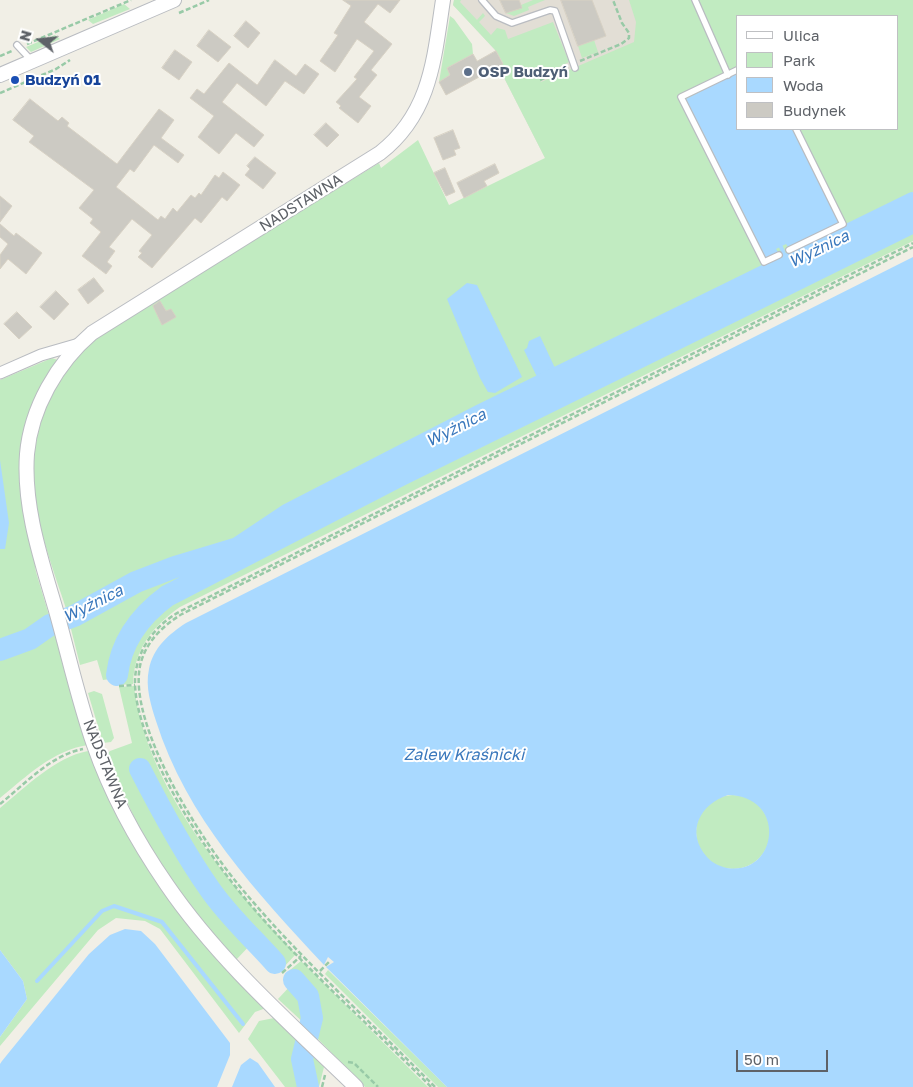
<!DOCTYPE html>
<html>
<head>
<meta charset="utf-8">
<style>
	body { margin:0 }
	#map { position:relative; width:913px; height:1087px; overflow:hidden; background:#f1efe6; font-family:"Golos Text",sans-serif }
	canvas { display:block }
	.legend { position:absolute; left:736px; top:15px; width:162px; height:115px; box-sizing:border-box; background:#fff; border:1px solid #bfc0c3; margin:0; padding:6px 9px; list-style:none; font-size:15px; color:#5e6268 }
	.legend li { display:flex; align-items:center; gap:10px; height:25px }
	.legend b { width:25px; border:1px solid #bfc0c3 }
	.north { position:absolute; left:15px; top:15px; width:50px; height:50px; -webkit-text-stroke:4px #fff; paint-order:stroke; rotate:286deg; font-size:14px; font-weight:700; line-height:20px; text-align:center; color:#5e6268 }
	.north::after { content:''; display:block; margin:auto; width:18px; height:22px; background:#5e6268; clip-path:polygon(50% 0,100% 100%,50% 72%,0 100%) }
	.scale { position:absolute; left:736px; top:1050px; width:92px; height:22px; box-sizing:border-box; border:2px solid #5e6268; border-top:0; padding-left:6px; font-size:15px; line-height:18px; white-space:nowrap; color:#5e6268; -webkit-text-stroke:4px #fff; paint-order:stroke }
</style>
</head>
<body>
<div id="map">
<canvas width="913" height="1087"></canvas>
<ul class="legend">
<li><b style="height:6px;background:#fff"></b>Ulica</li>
<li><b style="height:14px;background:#c1ebc1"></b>Park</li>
<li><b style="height:14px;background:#a9d9ff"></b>Woda</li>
<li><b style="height:14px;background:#cccac3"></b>Budynek</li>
</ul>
<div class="north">N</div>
<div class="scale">50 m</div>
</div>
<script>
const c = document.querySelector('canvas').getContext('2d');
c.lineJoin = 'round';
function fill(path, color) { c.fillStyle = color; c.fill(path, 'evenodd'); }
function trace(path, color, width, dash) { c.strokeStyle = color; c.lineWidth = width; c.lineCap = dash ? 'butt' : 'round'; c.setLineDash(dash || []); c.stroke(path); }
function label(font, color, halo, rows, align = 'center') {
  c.font = font + ' "Golos Text",sans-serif'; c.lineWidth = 4; c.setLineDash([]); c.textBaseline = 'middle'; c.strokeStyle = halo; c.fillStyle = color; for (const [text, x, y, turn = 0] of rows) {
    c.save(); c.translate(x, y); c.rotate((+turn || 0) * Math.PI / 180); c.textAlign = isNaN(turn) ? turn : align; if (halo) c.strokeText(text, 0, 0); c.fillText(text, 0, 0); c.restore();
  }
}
fill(new Path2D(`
	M 454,0 L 644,0 L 655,25 L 545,158 L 498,66 L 503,63 L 496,51 L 453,5 Z`), '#e2ded5');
fill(new Path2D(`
	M 454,0 L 461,0 L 460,2 L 477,20 L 483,13 L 485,16 L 479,22 L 491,35 L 497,28 L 505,30 L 508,39 L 553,22 L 569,62 L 539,77 L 541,82 L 634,42 L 636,22 L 629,0 L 913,0 L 913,201 L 475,412 L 283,511 L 237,543 L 169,564 L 132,578 L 68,614 C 43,538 13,471 53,393 C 65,370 78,351 98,336 L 379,163 L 381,168 L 418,140 L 449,205 L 545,158 L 498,66 L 503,63 L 496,51 L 453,5 ZM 737,16 L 897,16 L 897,129 L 737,129 Z
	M 533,0 L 545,0 L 528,7 L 529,10 L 514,16 L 506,13 L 521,8 L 521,5 Z
	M 124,4 L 130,9 L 93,24 L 88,20 Z
	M 450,16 L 454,19 L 472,44 L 473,54 L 447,68 L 450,75 L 439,82 Z
	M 55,35 L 60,39 L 31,52 L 26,47 Z
	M 594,40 L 598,52 L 582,58 L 578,46 Z
	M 913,229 L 913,241 L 180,607 C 153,626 134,649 133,684 L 119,685 L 117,678 L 103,680 L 97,660 L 80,665 L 69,621 L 137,584 L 239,550 L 292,515 L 513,402 L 516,415 L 166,593 C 139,613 119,639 115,673 L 117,675 L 130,638 L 155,609 L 169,599 Z
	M 52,358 L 58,360 L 48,374 L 34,403 L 30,535 L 36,572 L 51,622 L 31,637 L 0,648 L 0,380 Z
	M 53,629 L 88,745 C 53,750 26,777 0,798 L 0,655 L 32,644 Z
	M 134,686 C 145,785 229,886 296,954 L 283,968 L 241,925 L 211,887 L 160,804 L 141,768 L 139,770 L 158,807 L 208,890 L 252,943 L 236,960 C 207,929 181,896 158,861 C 137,828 122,790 107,754 L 110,751 L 132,743 L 119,687 Z
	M 94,691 L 102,694 L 114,738 L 111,742 L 103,743 L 88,693 Z
	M 88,751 L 174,906 L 227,969 L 266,1008 L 255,1012 L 239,1033 L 160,929 L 145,921 L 116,918 L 98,930 L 0,1046 L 0,1037 L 27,999 L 23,981 L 0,950 L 0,808 C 26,787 55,757 88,751 Z
	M696 832a37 37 0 1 1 74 0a37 37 0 1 1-74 0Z
	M 301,961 L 428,1087 L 365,1087 L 312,1033 C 321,1001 311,993 290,970 Z
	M 328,970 L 447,1087 L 438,1087 L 325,974 Z
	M 292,984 C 305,995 311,1010 307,1026 L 278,999 Z
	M 274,1018 L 324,1067 L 319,1087 L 285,1087 L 248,1039 L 259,1021 Z`), '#c1ebc1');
fill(new Path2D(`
	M 737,73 L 737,129 L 792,129 L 839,223 L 788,247 L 786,244 L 776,249 L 778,252 L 766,258 L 686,99 Z
	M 913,257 L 913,1087 L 447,1087 L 326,967 L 334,962 L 328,957 L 324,965 C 257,893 186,817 156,721 C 151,705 145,687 149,669 C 153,648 169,634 186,623 ZM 728,795 C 788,796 778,876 727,868 C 719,866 712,863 707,857 C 685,832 700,804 728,795 Z
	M 467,283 L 477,285 L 522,377 L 495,393 L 488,392 L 480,378 L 447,299 Z
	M 540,336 L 555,368 L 537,377 L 524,350 L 527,348 L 529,341 Z
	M 0,460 L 9,523 L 5,549 L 0,549 Z
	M 125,929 L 141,931 L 155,944 L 230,1043 L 230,1055 L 217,1087 L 0,1087 L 0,1064 L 2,1061 L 89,954 L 110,935 Z
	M 0,950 L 23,981 L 27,999 L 0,1037 Z
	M 250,1058 L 258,1063 L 275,1087 L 232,1087 L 241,1065 Z`), '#a9d9ff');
trace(new Path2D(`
	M 781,247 L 788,263
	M 37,981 L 102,911 L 114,906 L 162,922 L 243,1024`), '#a9d9ff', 4);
trace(new Path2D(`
	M 0,650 L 30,639 L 50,625 L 74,616 L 136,582 L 175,567 L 238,548 L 289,514 L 481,415 L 913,203
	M 117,675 C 121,641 140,616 167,596 L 399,476 L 913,222
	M 140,769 C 161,810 183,851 209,888 C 228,916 253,938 275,963
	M 294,980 L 308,996 L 312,1018 L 302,1059 L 308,1087`), '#a9d9ff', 22);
const building = new Path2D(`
	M 343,0 L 400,0 L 390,13 L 378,4 L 364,22 L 392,44 L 371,70 L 377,75 L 359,97 L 371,106 L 358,123 L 339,108 L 341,106 L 336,102 L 357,79 L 354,77 L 374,51 L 357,39 L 335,72 L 320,61 L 338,35 L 334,33 L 351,6 Z
	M 500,0 L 519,0 L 522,8 L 506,13 Z
	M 561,0 L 592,0 L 606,36 L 578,46 Z
	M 246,21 L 260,33 L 248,48 L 234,36 Z
	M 209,30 L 231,47 L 218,62 L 197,46 Z
	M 175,50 L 192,62 L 179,80 L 162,68 Z
	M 496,51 L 503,64 L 446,95 L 439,82 L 450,75 L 447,68 L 473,54 L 477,61 Z
	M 275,60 L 296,76 L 305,64 L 319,74 L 304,94 L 285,81 L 266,106 L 237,83 L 222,102 L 264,135 L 254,147 L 236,133 L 219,154 L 198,137 L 214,116 L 190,98 L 197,89 L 204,94 L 229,63 L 257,85 Z
	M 30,99 L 58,121 L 62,117 L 69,123 L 67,126 L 117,164 L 159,109 L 174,120 L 161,138 L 184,155 L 178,163 L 154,145 L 134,172 L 130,169 L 116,187 L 158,220 L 161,216 L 165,219 L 173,208 L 177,212 L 191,195 L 195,198 L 199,193 L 201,195 L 215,175 L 219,178 L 223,172 L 240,185 L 227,201 L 222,197 L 201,223 L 195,218 L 152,268 L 138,257 L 142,253 L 139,251 L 152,235 L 132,219 L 109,247 L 115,251 L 107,262 L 112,266 L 106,274 L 82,256 L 101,232 L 90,223 L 93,219 L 79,208 L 94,190 L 29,142 L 34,136 L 13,120 Z
	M 326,123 L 339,135 L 327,147 L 314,135 Z
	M 453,130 L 460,148 L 454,150 L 456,155 L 443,160 L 434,138 Z
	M 255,157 L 276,173 L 263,189 L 245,175 L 250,169 L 247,166 Z
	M 495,164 L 499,173 L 484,181 L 487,186 L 464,198 L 457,183 Z
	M 445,168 L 455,192 L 446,196 L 434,173 Z
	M 0,196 L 12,206 L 0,222 Z
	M 0,224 L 14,236 L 16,233 L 42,253 L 26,274 L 8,259 L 0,269 L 0,255 L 8,244 L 0,237 Z
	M 94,278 L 104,291 L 88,304 L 78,290 Z
	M 56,291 L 69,304 L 54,320 L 40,307 Z
	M 160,301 L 166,311 L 171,309 L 176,317 L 162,325 L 153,306 Z
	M 17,312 L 32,327 L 19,339 L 4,324 Z`);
fill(building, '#cccac3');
trace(building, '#d7d1c4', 1);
const service = new Path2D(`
	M 482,0 L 496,16 L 512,23 L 550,10 L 555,11 L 575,68
	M 695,0 L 728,75
	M 17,45 L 31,60
	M 737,70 L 681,97 L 764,262 L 779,255
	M 789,250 L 843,224 L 796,129`);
const minor = new Path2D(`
	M 0,373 L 41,355 L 79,344`);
const tertiary = new Path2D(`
	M 0,75 L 174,0
	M 356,1087 C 290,1023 219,961 167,885 C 138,843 111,794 94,745 C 79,702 69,657 57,614 C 42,562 23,508 27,454 C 31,408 57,363 92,333 L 380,153 C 431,113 434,59 443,0`);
trace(service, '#b9bcc1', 8);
trace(minor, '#b9bcc1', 13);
trace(tertiary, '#b9bcc1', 16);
trace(new Path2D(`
	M 179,13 L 209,0
	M 27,44 L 131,0
	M 0,56 L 12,51
	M 580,61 L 621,44 L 629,38 L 629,33 L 622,23 L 613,0
	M 540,80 L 566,68
	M 0,93 L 56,69 L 70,60
	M 119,686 L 135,685
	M 0,804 C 25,784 51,755 83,749
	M 320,971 L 330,961
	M 282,973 L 301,956
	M 348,1062 L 354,1063 L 378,1087
	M 322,1087 L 325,1075
	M 431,1087 C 365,1020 288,954 231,881 C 195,836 135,740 135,682 C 135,652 154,626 179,612 L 913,243
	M 435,1087 C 369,1020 297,956 237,883 C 200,838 128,725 140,666 C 145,643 162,626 182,614 L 913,247`), '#98caa7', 2.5, [5, 2.5]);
trace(service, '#fff', 5.5);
trace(minor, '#fff', 11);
trace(tertiary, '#fff', 14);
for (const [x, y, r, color] of [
	[468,72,5,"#5c6f8a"],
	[15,80,5,"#1a4fb4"]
]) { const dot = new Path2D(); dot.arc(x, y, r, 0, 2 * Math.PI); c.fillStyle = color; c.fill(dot); trace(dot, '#fff', 2); }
label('bold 15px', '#4e5e75', '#fff', [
	["OSP Budzyń",478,72]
], 'left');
label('bold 15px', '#164399', '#fff', [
	["Budzyń 01",25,80]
], 'left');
label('15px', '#5e6268', '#fff', [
	["NADSTAWNA",301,203,-32],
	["NADSTAWNA",105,764,68]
]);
label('italic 16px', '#3a78bc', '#fff', [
	["Wyżnica",819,249,-26],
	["Wyżnica",456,428,-27],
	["Wyżnica",93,604,-27],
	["Zalew Kraśnicki",464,755]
]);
</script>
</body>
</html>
